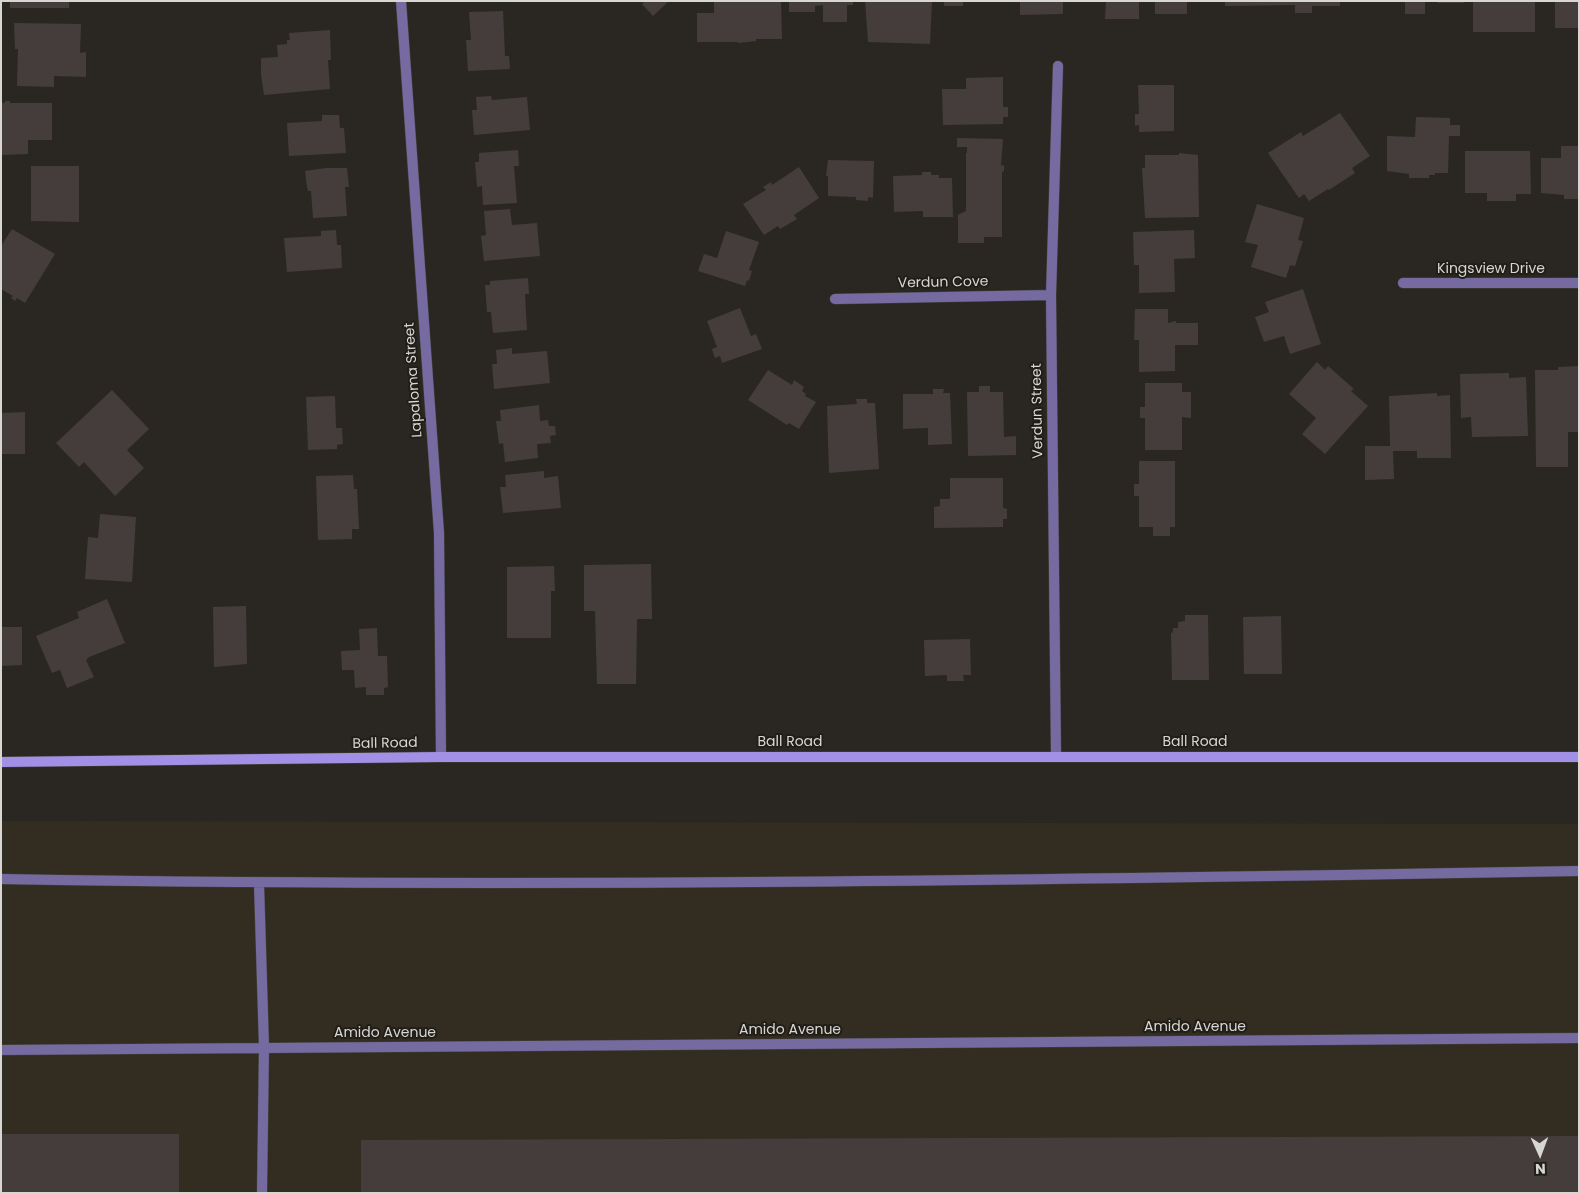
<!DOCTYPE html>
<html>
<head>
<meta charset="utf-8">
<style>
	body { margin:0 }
	#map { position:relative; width:1580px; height:1194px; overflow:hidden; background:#2a2722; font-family:Poppins,sans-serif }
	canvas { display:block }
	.frame { position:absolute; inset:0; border:2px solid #d8d6d2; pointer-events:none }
	.north { position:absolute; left:1515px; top:1129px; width:50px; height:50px; -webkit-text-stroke:4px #211e18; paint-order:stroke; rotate:178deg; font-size:14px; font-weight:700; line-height:20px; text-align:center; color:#d8d6d2 }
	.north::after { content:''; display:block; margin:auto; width:18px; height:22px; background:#d8d6d2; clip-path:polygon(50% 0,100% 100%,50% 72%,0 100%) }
</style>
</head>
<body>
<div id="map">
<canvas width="1580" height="1194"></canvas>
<div class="frame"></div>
<div class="north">N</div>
</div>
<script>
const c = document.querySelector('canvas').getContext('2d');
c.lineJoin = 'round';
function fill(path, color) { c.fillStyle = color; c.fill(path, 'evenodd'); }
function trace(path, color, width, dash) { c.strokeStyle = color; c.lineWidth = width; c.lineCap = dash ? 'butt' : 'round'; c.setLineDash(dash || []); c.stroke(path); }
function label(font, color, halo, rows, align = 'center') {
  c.font = font + ' Poppins,sans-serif'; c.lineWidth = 4; c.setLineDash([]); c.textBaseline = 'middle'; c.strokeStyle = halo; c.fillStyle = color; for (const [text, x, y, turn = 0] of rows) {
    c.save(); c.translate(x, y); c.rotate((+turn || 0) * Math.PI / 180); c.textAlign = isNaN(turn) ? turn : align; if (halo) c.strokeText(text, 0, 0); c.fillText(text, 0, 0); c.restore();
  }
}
fill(new Path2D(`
	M 1,821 L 1579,824 L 1579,1193 L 1,1193 Z`), '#322c21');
fill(new Path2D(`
	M 10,1 L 69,1 L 69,8 L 10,8 Z
	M 645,1 L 669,1 L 653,16 L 642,4 Z
	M 714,1 L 781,1 L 782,39 L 756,39 L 756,41 L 738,43 L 738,42 L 697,42 L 697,13 L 714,13 Z
	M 789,1 L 853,1 L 853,5 L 847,5 L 847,22 L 823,22 L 823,5 L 815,6 L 815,12 L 789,12 Z
	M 865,1 L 932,1 L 930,44 L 868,42 Z
	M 944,1 L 963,1 L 963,6 L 944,6 Z
	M 1020,1 L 1063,1 L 1063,14 L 1020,15 Z
	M 1106,1 L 1139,1 L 1139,19 L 1105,19 Z
	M 1155,1 L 1187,1 L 1187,14 L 1155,14 Z
	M 1225,1 L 1340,1 L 1340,6 L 1312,6 L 1312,13 L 1295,13 L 1295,5 L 1225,6 Z
	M 1405,1 L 1425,1 L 1425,14 L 1405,14 Z
	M 1438,1 L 1464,1 L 1464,3 L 1438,3 Z
	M 1473,1 L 1535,1 L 1535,32 L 1473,32 Z
	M 1555,1 L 1579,1 L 1579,28 L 1555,28 Z
	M 503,11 L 505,56 L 509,56 L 510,69 L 468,71 L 466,40 L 471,40 L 469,12 Z
	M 14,23 L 81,24 L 80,53 L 86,52 L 86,77 L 54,76 L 54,87 L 17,86 L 18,49 L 15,49 Z
	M 330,30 L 331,60 L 328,60 L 330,89 L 264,95 L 261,74 L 261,58 L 278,57 L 277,45 L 287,44 L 287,40 L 290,40 L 289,33 Z
	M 1003,77 L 1003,107 L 1008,107 L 1008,117 L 1003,117 L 1003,124 L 943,125 L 942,89 L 966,89 L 966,78 Z
	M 1138,85 L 1174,85 L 1174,131 L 1139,132 L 1139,125 L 1135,126 L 1135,114 L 1139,114 Z
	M 491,96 L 492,100 L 527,97 L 530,130 L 474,135 L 472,110 L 477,110 L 476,97 Z
	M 5,101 L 10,101 L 10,103 L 52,103 L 52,140 L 28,140 L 28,154 L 1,155 L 1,103 L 5,103 Z
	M 1340,113 L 1370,156 L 1352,168 L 1355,173 L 1329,190 L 1328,189 L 1309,201 L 1304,194 L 1299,198 L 1268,153 L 1301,132 L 1303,136 Z
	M 322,115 L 339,115 L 340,128 L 344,128 L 346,153 L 289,156 L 287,123 L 322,121 Z
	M 1416,117 L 1450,118 L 1450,125 L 1460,125 L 1460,136 L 1449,136 L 1448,173 L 1435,173 L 1435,175 L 1429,175 L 1429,178 L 1409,178 L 1409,174 L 1387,171 L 1387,136 L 1415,137 Z
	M 957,138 L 1003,139 L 1001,166 L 1004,165 L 1004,171 L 1002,172 L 1002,237 L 984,237 L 984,243 L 958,243 L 958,215 L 966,211 L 966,153 L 967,153 L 967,147 L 957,147 Z
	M 1561,146 L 1579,146 L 1579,199 L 1564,199 L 1564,195 L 1541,193 L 1541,158 L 1561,158 Z
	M 518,150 L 519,166 L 514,166 L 517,203 L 483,205 L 482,186 L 477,187 L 475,162 L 479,162 L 479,153 Z
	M 1465,151 L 1530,151 L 1531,194 L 1516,194 L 1516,201 L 1487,201 L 1487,193 L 1465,193 Z
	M 1179,153 L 1198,155 L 1199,217 L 1145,218 L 1142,168 L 1145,168 L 1145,155 L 1179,155 Z
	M 828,160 L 874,161 L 873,198 L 868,197 L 868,201 L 856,200 L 856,197 L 828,196 L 828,176 L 826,176 Z
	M 31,166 L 79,166 L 79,222 L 31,221 Z
	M 799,167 L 819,198 L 794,215 L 797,219 L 780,229 L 778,226 L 764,235 L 743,204 L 766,190 L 763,187 L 771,182 L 772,185 Z
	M 326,168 L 347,168 L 349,187 L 345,187 L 347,216 L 313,218 L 311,191 L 308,191 L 307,187 L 305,171 Z
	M 922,172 L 931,172 L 931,175 L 939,175 L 939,178 L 952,178 L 953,217 L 923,217 L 923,211 L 894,212 L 893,176 L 922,175 Z
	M 1257,204 L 1304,218 L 1298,240 L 1303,241 L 1295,266 L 1290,265 L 1286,278 L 1251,267 L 1258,245 L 1245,242 Z
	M 510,209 L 512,225 L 537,223 L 540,256 L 484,261 L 481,236 L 486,235 L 484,211 Z
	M 12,229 L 55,254 L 25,303 L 17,298 L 15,301 L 11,298 L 13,296 L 1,289 L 1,246 Z
	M 336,230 L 337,245 L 341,245 L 342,268 L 287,272 L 284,238 L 321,236 L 321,231 Z
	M 1194,230 L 1195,258 L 1174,259 L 1175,292 L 1139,293 L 1139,265 L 1134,265 L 1133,232 Z
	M 726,231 L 759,242 L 749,270 L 752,271 L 749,281 L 747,280 L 745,286 L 698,271 L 704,254 L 717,258 Z
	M 528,278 L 529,294 L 525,294 L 527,330 L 493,333 L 491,312 L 487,312 L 485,285 L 490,285 L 490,281 Z
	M 1303,289 L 1321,344 L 1290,354 L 1284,336 L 1264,342 L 1255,317 L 1269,312 L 1265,302 Z
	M 740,308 L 751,336 L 756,334 L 762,349 L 722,363 L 720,356 L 715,358 L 712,349 L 717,347 L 707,321 Z
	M 1135,309 L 1168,309 L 1168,323 L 1176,321 L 1176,323 L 1198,323 L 1198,345 L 1175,345 L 1175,371 L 1139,372 L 1139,340 L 1134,340 Z
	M 512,348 L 512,354 L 547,351 L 550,383 L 494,389 L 492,364 L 497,364 L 496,350 Z
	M 1317,362 L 1325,370 L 1328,366 L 1354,389 L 1351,391 L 1368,406 L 1325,454 L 1302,434 L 1316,418 L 1289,394 Z
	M 1579,366 L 1579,432 L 1568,432 L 1568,467 L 1536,467 L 1535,370 L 1558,370 L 1558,367 Z
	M 768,370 L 792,385 L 794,380 L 804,387 L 802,391 L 806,394 L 805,396 L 816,402 L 799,429 L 789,423 L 787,425 L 748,400 Z
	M 1509,373 L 1509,378 L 1526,377 L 1528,436 L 1472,437 L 1471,417 L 1461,418 L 1460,374 Z
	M 1145,383 L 1182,383 L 1182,392 L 1191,392 L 1191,418 L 1182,417 L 1182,450 L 1145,450 L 1145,418 L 1140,418 L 1140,407 L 1145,407 Z
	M 979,386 L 990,386 L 990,392 L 1003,392 L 1004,437 L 1016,436 L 1016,455 L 968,456 L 967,392 L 979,392 Z
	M 933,389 L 944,389 L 943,393 L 950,393 L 952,444 L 928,445 L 928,428 L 903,429 L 903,394 L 933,394 Z
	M 112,390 L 149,429 L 127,450 L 144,468 L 115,496 L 84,462 L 79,467 L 56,443 Z
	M 1437,393 L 1437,396 L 1450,395 L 1451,458 L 1417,458 L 1417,451 L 1393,451 L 1394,479 L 1365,480 L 1365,446 L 1390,446 L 1389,396 Z
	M 335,396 L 336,428 L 342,428 L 343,444 L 337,445 L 337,449 L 308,450 L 306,397 Z
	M 856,399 L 867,399 L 867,403 L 875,403 L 879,469 L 829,473 L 827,406 L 857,404 Z
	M 539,405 L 540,421 L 548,420 L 549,426 L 555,426 L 556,435 L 550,436 L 551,443 L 537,444 L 538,458 L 505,462 L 503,443 L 499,444 L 496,421 L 501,421 L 500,410 Z
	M 25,412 L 25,454 L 1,454 L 1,413 Z
	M 1139,461 L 1175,461 L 1175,527 L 1170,527 L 1170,536 L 1153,536 L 1153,527 L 1139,527 L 1139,496 L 1134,496 L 1134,484 L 1139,484 Z
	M 544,471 L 544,478 L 558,476 L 561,508 L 503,513 L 500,487 L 506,487 L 505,475 Z
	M 353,475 L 354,489 L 357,489 L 359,529 L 352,529 L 352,539 L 318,540 L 316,476 Z
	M 950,478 L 1003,478 L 1003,508 L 1007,509 L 1007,519 L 1003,519 L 1003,527 L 934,528 L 934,507 L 940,506 L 940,499 L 950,499 Z
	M 100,514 L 136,517 L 132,582 L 85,579 L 88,537 L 98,538 Z
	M 651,564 L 652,619 L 637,619 L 636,684 L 597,684 L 595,611 L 584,611 L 584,565 Z
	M 554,566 L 555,591 L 551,591 L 551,638 L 507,638 L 507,567 Z
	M 107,599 L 125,643 L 89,657 L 86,660 L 94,677 L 67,688 L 60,670 L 52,673 L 36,636 L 79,618 L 77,612 Z
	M 246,606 L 247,664 L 214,667 L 213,607 Z
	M 1185,615 L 1208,615 L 1209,680 L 1172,680 L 1171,632 L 1173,633 L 1173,628 L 1178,628 L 1178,622 L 1185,621 Z
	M 1281,616 L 1282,674 L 1244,674 L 1243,617 Z
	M 1,627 L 22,627 L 22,665 L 1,666 Z
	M 377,628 L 378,656 L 387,656 L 388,687 L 384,688 L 384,695 L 366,695 L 366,687 L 355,688 L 354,670 L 342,670 L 341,651 L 360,650 L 359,629 Z
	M 970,639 L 971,675 L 963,675 L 964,681 L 947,681 L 947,675 L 925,676 L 924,640 Z
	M 1,1134 L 179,1134 L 179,1193 L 1,1193 Z
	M 1579,1136 L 1579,1193 L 361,1193 L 361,1140 Z`), '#453d3c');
const service = new Path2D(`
	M 1,879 C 527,888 1053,880 1579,871
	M 259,884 L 264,1047`);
const minor = new Path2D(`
	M 401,1 L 439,533 L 441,757
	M 1403,283 L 1579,283
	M 835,299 L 1051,295
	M 1056,755 L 1051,295 L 1058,66
	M 1,1050 L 1579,1038
	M 262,1193 L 264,1047`);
const secondary = new Path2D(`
	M 1,762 L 441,757 L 1579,757`);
trace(service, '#46433e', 11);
trace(minor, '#46433e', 11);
trace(secondary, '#46433e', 11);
trace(service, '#756ba1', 10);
trace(minor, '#756ba1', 10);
trace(secondary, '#a290e7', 10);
label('14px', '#d8d6d2', '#211e18', [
	["Kingsview Drive",1491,269],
	["Verdun Cove",943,283,-1],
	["Lapaloma Street",414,380,-94],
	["Verdun Street",1038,411,-91],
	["Ball Road",790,742],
	["Ball Road",1195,742],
	["Ball Road",385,744,-1],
	["Amido Avenue",1195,1027],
	["Amido Avenue",790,1030],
	["Amido Avenue",385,1033]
]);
</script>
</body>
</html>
